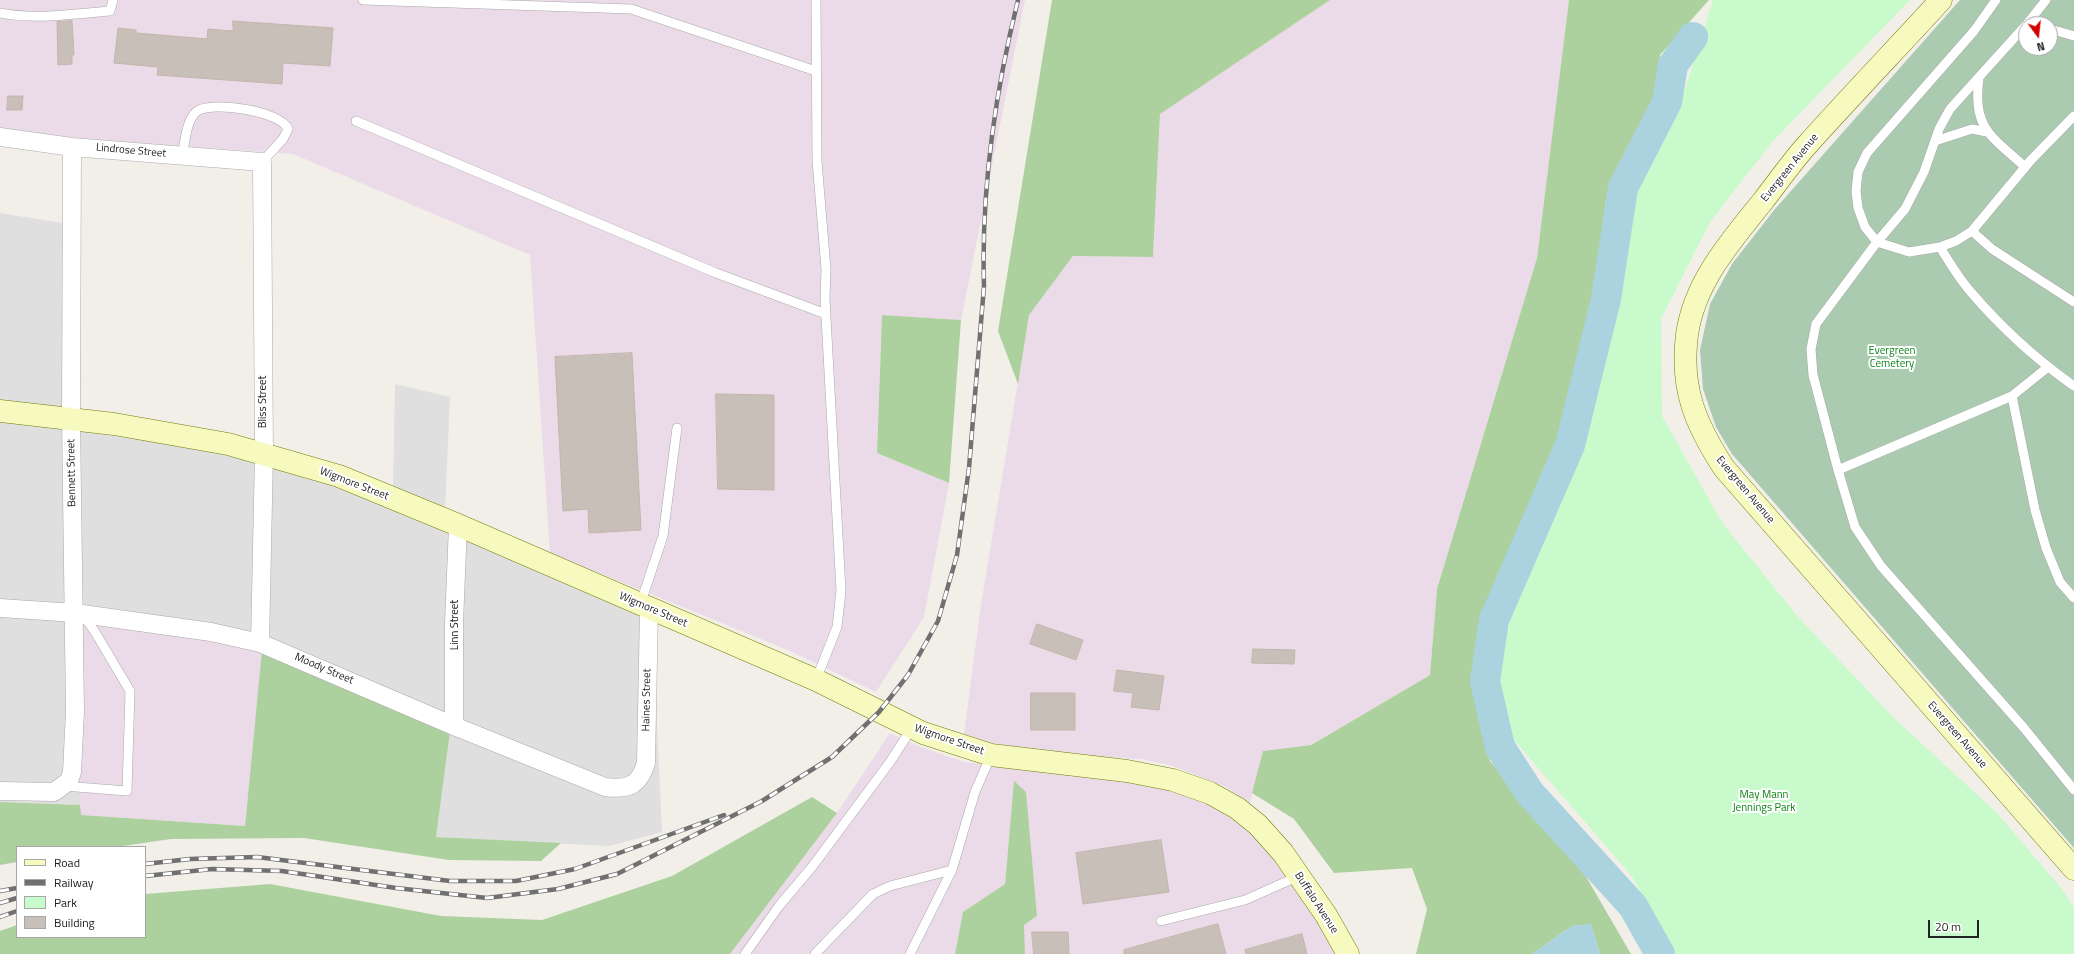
<!DOCTYPE html>
<html>
<head>
<meta charset="utf-8">
<style>
	body { margin:0 }
	#map { position:relative; width:2074px; height:954px; overflow:hidden; background:#f2efe9; font-family:"Titillium Web",sans-serif }
	canvas { display:block }
	.legend { position:absolute; left:16px; top:846px; width:130px; height:92px; box-sizing:border-box; background:#fff; border:1px solid #a7a7a7; margin:0; padding:5px 7px; list-style:none; font-size:12px; color:#222 }
	.legend li { display:flex; align-items:center; gap:8px; height:20px }
	.legend b { width:20px; border:1px solid #a7a7a7 }
	.north { position:absolute; left:2018px; top:16px; width:40px; height:40px; box-sizing:border-box; background:#fff; border:1px solid #a7a7a7; border-radius:50%; rotate:165deg; font-size:11px; font-weight:700; line-height:16px; text-align:center; color:#222 }
	.north::after { content:''; display:block; margin:auto; width:14px; height:18px; background:#d40000; clip-path:polygon(50% 0,100% 100%,50% 72%,0 100%) }
	.scale { position:absolute; left:1928px; top:920px; width:51px; height:18px; box-sizing:border-box; border:2px solid #222; border-top:0; padding-left:5px; font-size:12px; line-height:14px; white-space:nowrap; color:#222; -webkit-text-stroke:3px #fff; paint-order:stroke }
</style>
</head>
<body>
<div id="map">
<canvas width="2074" height="954"></canvas>
<ul class="legend">
<li><b style="height:5px;background:#f7fabf"></b>Road</li>
<li><b style="height:5px;background:#707070"></b>Railway</li>
<li><b style="height:11px;background:#c8facc"></b>Park</li>
<li><b style="height:11px;background:#c7bfb8"></b>Building</li>
</ul>
<div class="north">N</div>
<div class="scale">20 m</div>
</div>
<script>
const c = document.querySelector('canvas').getContext('2d');
c.lineJoin = 'round';
function fill(path, color) { c.fillStyle = color; c.fill(path, 'evenodd'); }
function trace(path, color, width, dash) { c.strokeStyle = color; c.lineWidth = width; c.lineCap = dash ? 'butt' : 'round'; c.setLineDash(dash || []); c.stroke(path); }
function label(font, color, halo, rows, align = 'center') {
  c.font = font + ' "Titillium Web",sans-serif'; c.lineWidth = 4; c.setLineDash([]); c.textBaseline = 'middle'; c.strokeStyle = halo; c.fillStyle = color; for (const [text, x, y, turn = 0] of rows) {
    c.save(); c.translate(x, y); c.rotate((+turn || 0) * Math.PI / 180); c.textAlign = isNaN(turn) ? turn : align; if (halo) c.strokeText(text, 0, 0); c.fillText(text, 0, 0); c.restore();
  }
}
fill(new Path2D(`
	M 0,213 L 68,224 L 66,410 L 0,402 Z
	M 395,384 L 450,397 L 445,510 L 393,488 Z
	M 0,421 L 153,441 L 249,460 L 327,483 L 546,573 L 652,621 L 662,832 L 609,846 L 436,837 L 80,623 L 80,805 L 0,802 Z`), '#e0dfdf');
fill(new Path2D(`
	M 0,0 L 1025,0 L 961,320 L 882,315 L 877,453 L 949,483 L 924,617 L 876,692 L 788,650 L 550,553 L 530,255 L 293,154 L 106,141 L 0,129 Z
	M 1330,0 L 1569,0 L 1537,258 L 1437,589 L 1430,675 L 1310,745 L 1263,751 L 1250,803 L 1224,786 L 1170,765 L 1141,759 L 1036,753 L 1002,746 L 964,734 L 980,611 L 1029,315 L 1073,256 L 1153,257 L 1160,114 Z
	M 80,623 L 253,647 L 262,651 L 245,826 L 80,815 Z
	M 890,733 L 918,746 L 964,762 L 1141,780 L 1210,802 L 1240,822 L 1272,852 L 1316,914 L 1338,954 L 1025,954 L 1014,782 L 1005,884 L 963,912 L 955,954 L 730,954 L 837,813 Z`), '#ebdbe8');
fill(new Path2D(`
	M 1052,0 L 1330,0 L 1160,114 L 1153,257 L 1073,256 L 1029,315 L 1018,384 L 998,331 Z
	M 1569,0 L 1709,0 L 1660,55 L 1659,102 L 1606,200 L 1592,306 L 1559,441 L 1484,615 L 1473,686 L 1490,761 L 1585,875 L 1631,954 L 1600,954 L 1591,925 L 1572,926 L 1532,954 L 1416,954 L 1427,909 L 1412,868 L 1334,873 L 1294,819 L 1252,793 L 1263,751 L 1311,745 L 1430,675 L 1437,589 L 1537,258 Z
	M 882,315 L 961,320 L 949,483 L 877,453 Z
	M 262,651 L 450,731 L 436,837 L 561,843 L 541,861 L 449,860 L 304,838 L 171,839 L 116,847 L 17,847 L 17,862 L 0,865 L 0,802 L 80,805 L 81,815 L 245,826 Z
	M 1014,781 L 1026,792 L 1037,916 L 1024,925 L 1025,954 L 955,954 L 963,912 L 1005,884 Z
	M 812,797 L 837,813 L 730,954 L 0,954 L 0,931 L 17,925 L 17,937 L 145,937 L 145,894 L 270,884 L 441,916 L 542,920 L 672,876 Z`), '#add19e');
fill(new Path2D(`
	M 1960,0 L 2074,0 L 2074,848 L 1732,454 L 1716,427 L 1703,389 L 1700,350 L 1710,304 L 1732,264 L 1775,209 ZM 2026,24 L 2050,24 L 2050,48 L 2026,48 Z`), '#aacbaf');
fill(new Path2D(`
	M 1713,0 L 1910,0 L 1772,142 L 1710,222 L 1661,319 L 1662,416 L 1723,524 L 1799,618 L 1893,717 L 1997,813 L 2061,888 L 2074,907 L 2074,954 L 1669,954 L 1663,930 L 1631,875 L 1513,739 L 1496,673 L 1522,577 L 1583,443 L 1607,343 L 1631,205 L 1678,112 Z`), '#c8facc');
fill(new Path2D(`
	M 1591,924 L 1600,954 L 1532,954 L 1572,926 Z`), '#aad3df');
trace(new Path2D(`
	M 1660,954 L 1633,906 L 1529,792 L 1500,747 L 1485,681 L 1494,620 L 1570,445 L 1606,299 L 1623,188 L 1667,102 L 1673,65 L 1693,37`), '#aad3df', 30);
const building = new Path2D(`
	M 72,21 L 74,55 L 72,55 L 72,64 L 58,65 L 57,22 Z
	M 233,21 L 333,28 L 330,66 L 283,63 L 282,84 L 157,75 L 158,67 L 114,63 L 118,28 L 136,30 L 136,33 L 207,39 L 208,29 L 233,31 Z
	M 8,96 L 23,96 L 22,110 L 7,110 Z
	M 632,353 L 641,530 L 589,533 L 588,509 L 563,511 L 555,357 Z
	M 716,394 L 774,395 L 774,490 L 718,489 Z
	M 1037,624 L 1083,640 L 1076,660 L 1030,644 Z
	M 1253,649 L 1295,650 L 1294,664 L 1252,663 Z
	M 1117,670 L 1164,676 L 1159,710 L 1131,707 L 1133,693 L 1114,691 Z
	M 1031,693 L 1075,693 L 1075,730 L 1031,730 Z
	M 1161,840 L 1169,892 L 1083,904 L 1076,853 Z
	M 1218,924 L 1226,954 L 1124,954 L 1124,950 Z
	M 1032,932 L 1068,932 L 1069,954 L 1034,954 Z
	M 1302,934 L 1307,954 L 1246,954 L 1245,950 Z`);
fill(building, '#c7bfb8');
trace(building, '#c4b6ab', 1);
const lane = new Path2D(`
	M 363,0 L 631,9 L 816,71
	M 816,0 L 817,161 L 826,269 L 825,299 L 841,591 L 837,627 L 816,680
	M 0,13 C 36,20 74,14 110,11 L 113,0
	M 2027,24 L 2046,0
	M 2050,29 L 2074,36
	M 1979,78 C 1972,128 1991,136 2025,167
	M 2074,116 L 2031,160 L 1972,231 L 1956,241 L 1940,247 C 1949,262 1958,277 1970,291 C 1999,325 2037,360 2074,386
	M 356,121 L 716,273 L 826,314
	M 1935,141 L 1972,129 L 1987,132
	M 182,156 C 185,143 186,121 196,112 C 209,100 282,111 288,129 L 283,139 L 262,162
	M 1972,231 L 1992,249 L 2074,302
	M 1940,247 L 1909,252 L 1877,242 L 1865,227 L 1858,208 L 1856,191 L 1858,172 L 1867,153 L 1974,31 L 1996,0
	M 2048,367 L 2012,396 L 2035,510 L 2046,548 L 2060,582 L 2074,598
	M 2012,396 L 1838,470 L 1855,527 L 1881,566 L 2024,728 L 2074,790
	M 1838,470 L 1813,375 L 1811,349 L 1816,324 L 1877,242 L 1905,209 L 1924,172 L 1939,129 L 1950,109 L 2026,25
	M 640,605 L 663,536 L 677,428
	M 64,786 L 127,791 L 130,691 L 95,632 L 89,623 L 81,617
	M 1161,921 L 1245,900 L 1299,876
	M 745,954 L 779,906 L 812,867 L 890,762 L 912,728
	M 815,954 L 873,894 L 890,886 L 952,870 L 975,792 L 991,755
	M 910,954 L 952,870`);
const street = new Path2D(`
	M 0,137 L 72,147 L 262,162 L 264,454 L 260,643
	M 0,608 L 75,613 L 211,632 L 260,643 L 454,726 L 605,787 C 628,790 639,786 646,763 L 649,609
	M 454,726 L 454,623 L 458,525
	M 0,791 L 54,792 L 69,781 L 72,772 L 75,712 L 71,419 L 72,147`);
const secondary = new Path2D(`
	M 1941,0 C 1896,49 1850,97 1806,146 C 1791,163 1777,183 1763,201 C 1731,241 1694,282 1687,335 C 1680,389 1696,425 1724,468 L 2074,869
	M 0,411 L 114,424 L 228,444 L 339,476 L 458,525 L 816,680 L 923,733 L 991,755 L 1127,771 L 1173,780 L 1210,793 L 1237,808 L 1258,825 L 1283,853 L 1326,915 L 1348,954`);
trace(lane, '#a9a9a9', 10);
trace(street, '#a9a9a9', 19);
trace(secondary, '#707d05', 23);
trace(lane, '#fff', 9);
trace(street, '#fff', 18);
trace(secondary, '#f7fabf', 22);
const rail = new Path2D(`
	M 145,864 L 190,859 L 257,857 L 450,881 L 516,881 L 575,869 L 724,815
	M 145,876 L 212,869 L 282,871 L 396,888 L 487,898 L 558,889 L 617,874 L 762,801 L 832,757 L 879,712 L 908,675 L 938,621 L 957,555 L 969,468 L 984,286 C 981,190 995,93 1018,0
	M 0,891 L 17,888
	M 0,903 L 17,898
	M 0,917 L 17,911`);
trace(rail, '#707070', 4.5);
trace(rail, '#fff', 3, [9]);
label('11px', '#222', '#fff', [
	["Lindrose Street",131,151,5],
	["Evergreen Avenue",1790,168,-51],
	["Bliss Street",263,402,-90],
	["Bennett Street",72,473,-91],
	["Wigmore Street",354,484,21],
	["Evergreen Avenue",1745,490,50],
	["Wigmore Street",653,610,23],
	["Linn Street",455,625,-90],
	["Moody Street",324,669,23],
	["Haines Street",647,700,-89],
	["Evergreen Avenue",1957,735,49],
	["Wigmore Street",949,740,19],
	["Buffalo Avenue",1316,903,57]
]);
label('11px', '#0c8416', '#fff', [
	["Evergreen",1892,351],
	["Cemetery",1892,364],
	["May Mann",1764,795],
	["Jennings Park",1764,808]
]);
</script>
</body>
</html>
